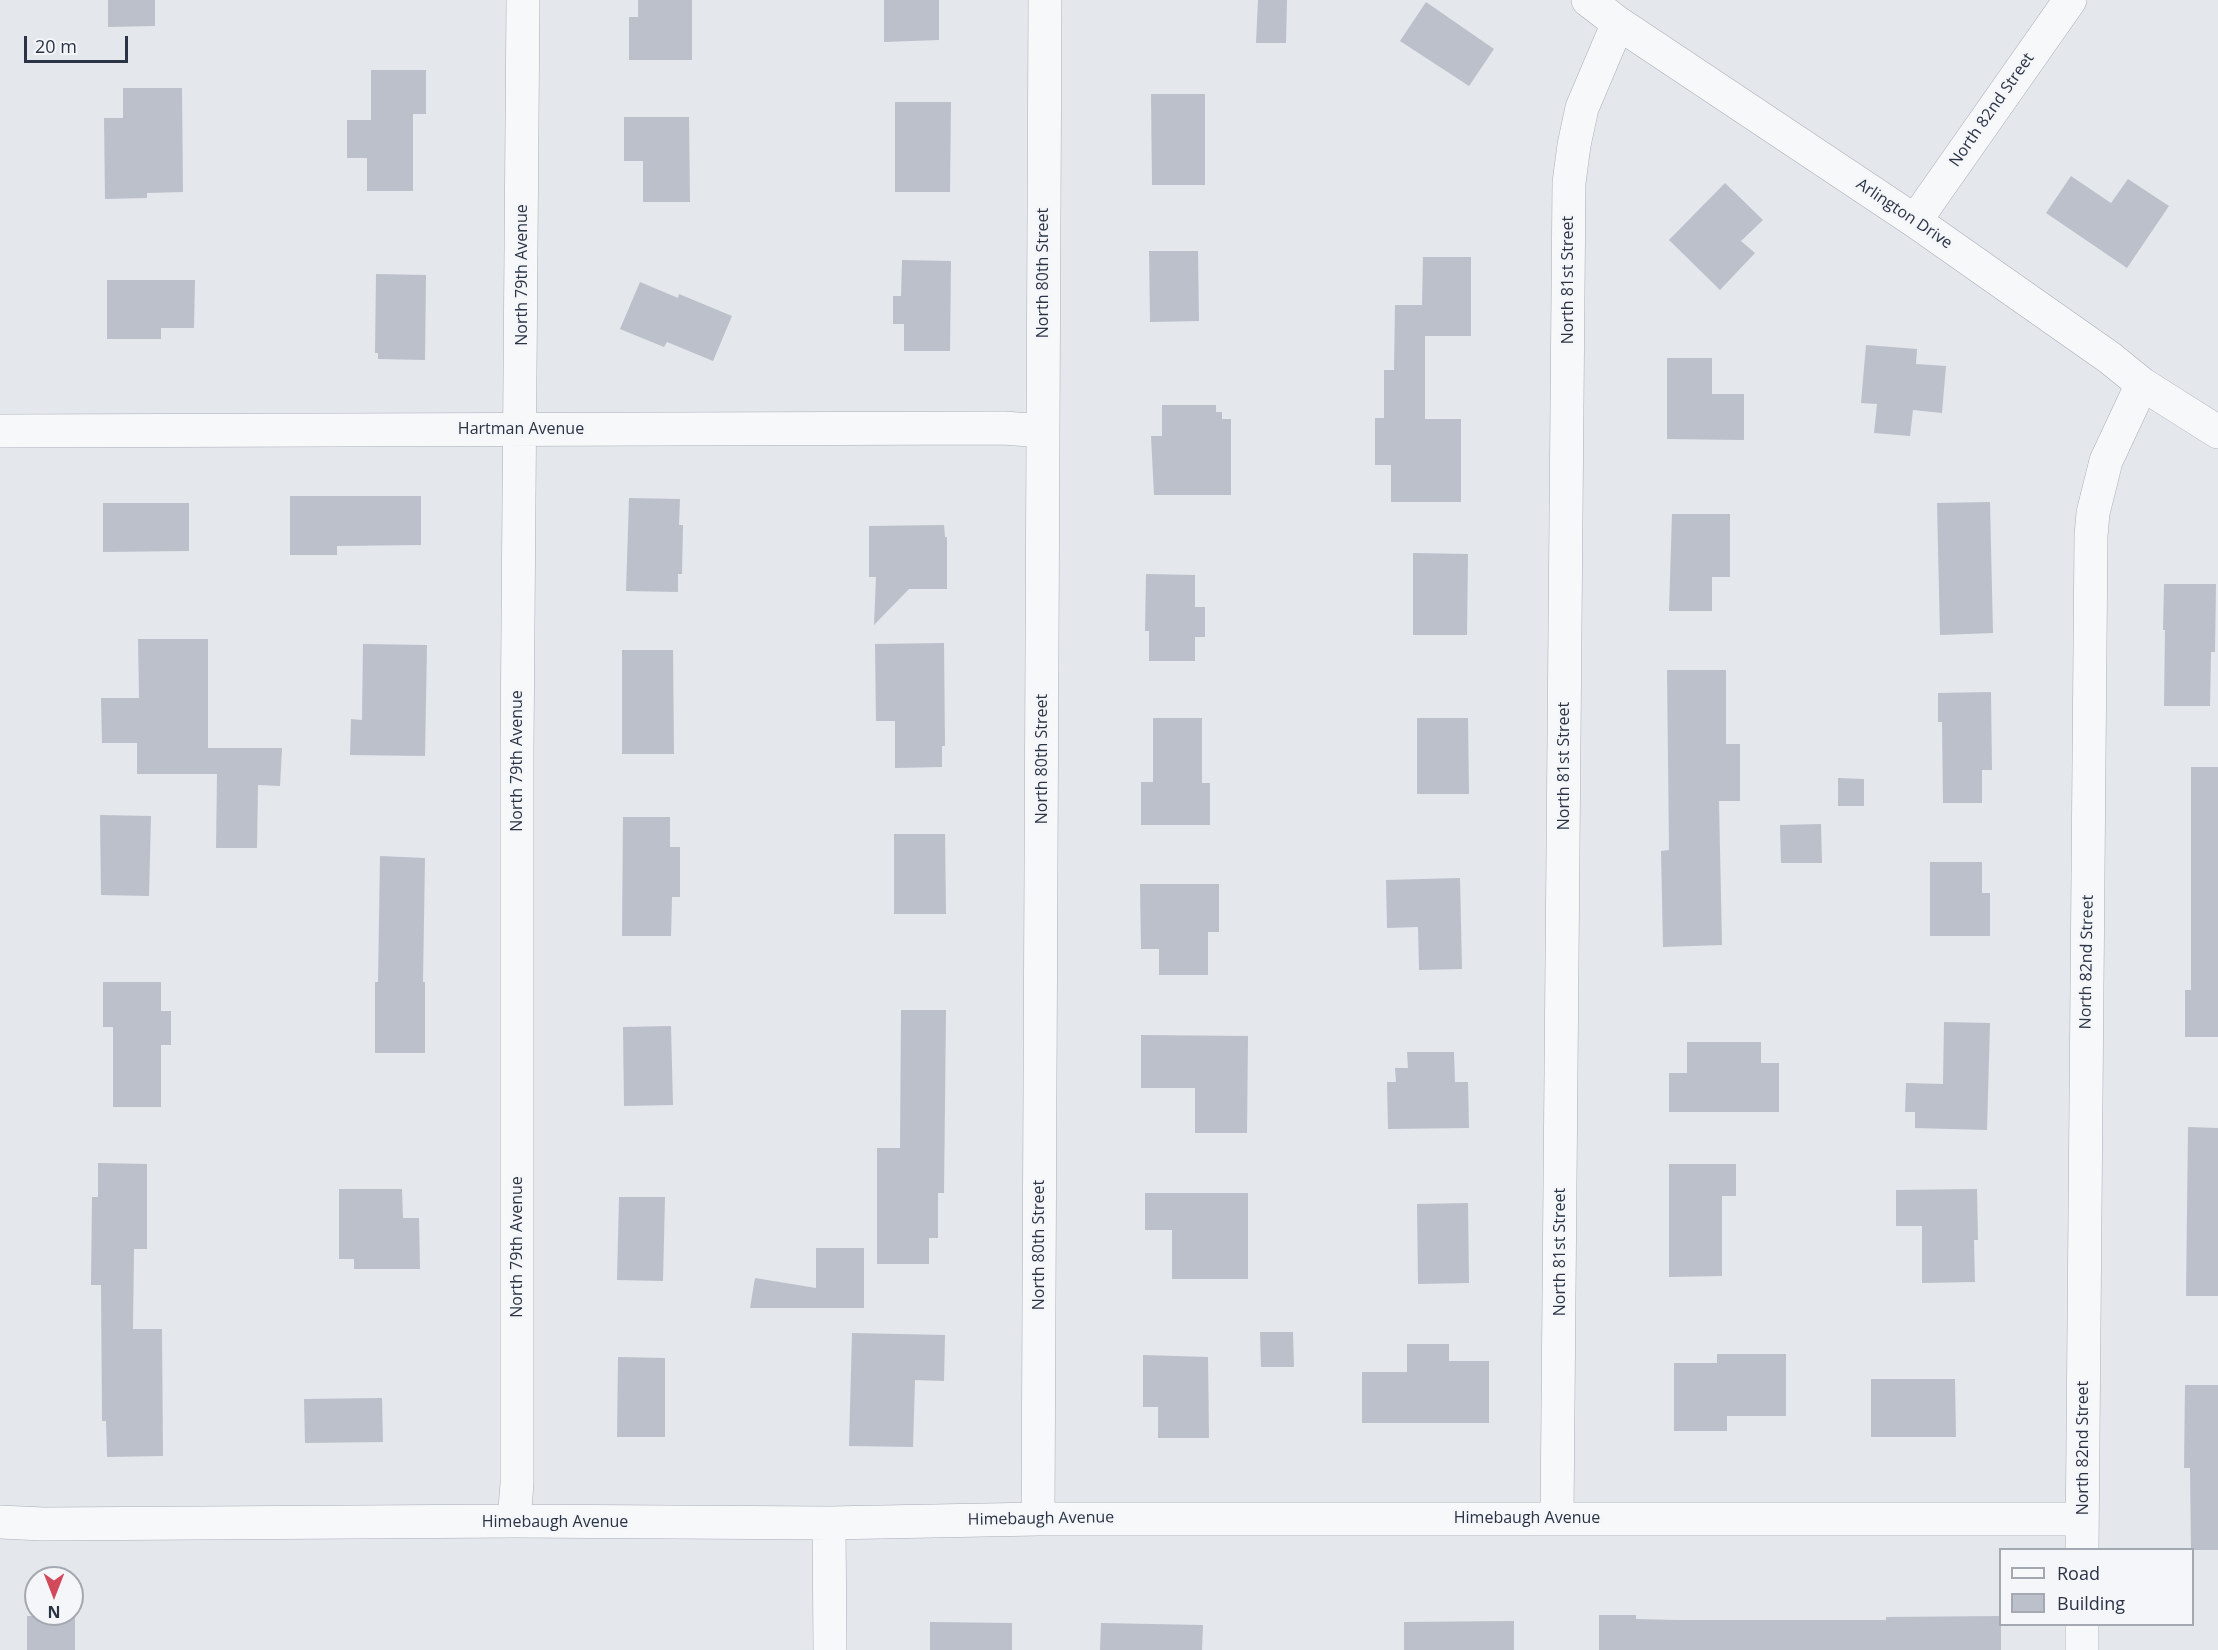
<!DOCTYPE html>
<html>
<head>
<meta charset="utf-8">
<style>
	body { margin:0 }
	#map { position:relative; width:2218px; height:1650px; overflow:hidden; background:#e4e7ec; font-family:"Open Sans",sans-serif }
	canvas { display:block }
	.legend { position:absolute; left:1999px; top:1548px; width:195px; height:78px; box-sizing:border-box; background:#f4f6f9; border:2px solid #a4a8b1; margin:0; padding:8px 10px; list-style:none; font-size:18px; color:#2b3445 }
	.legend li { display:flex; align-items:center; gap:12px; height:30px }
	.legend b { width:30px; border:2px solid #a4a8b1 }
	.north { position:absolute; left:24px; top:1566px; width:60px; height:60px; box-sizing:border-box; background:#f4f6f9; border:2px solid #a4a8b1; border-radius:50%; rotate:180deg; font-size:16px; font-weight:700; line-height:24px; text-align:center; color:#2b3445 }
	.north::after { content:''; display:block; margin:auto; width:21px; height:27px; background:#d1495b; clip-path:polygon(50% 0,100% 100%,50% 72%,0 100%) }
	.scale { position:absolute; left:24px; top:36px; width:104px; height:27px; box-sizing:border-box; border:3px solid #2b3445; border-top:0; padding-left:8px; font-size:18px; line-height:21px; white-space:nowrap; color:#2b3445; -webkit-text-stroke:4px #f4f6f9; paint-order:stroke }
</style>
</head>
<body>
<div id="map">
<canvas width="2218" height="1650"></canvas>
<ul class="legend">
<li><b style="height:8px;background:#f7f8fa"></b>Road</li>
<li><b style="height:16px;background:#bbc0ca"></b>Building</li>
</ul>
<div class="north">N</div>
<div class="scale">20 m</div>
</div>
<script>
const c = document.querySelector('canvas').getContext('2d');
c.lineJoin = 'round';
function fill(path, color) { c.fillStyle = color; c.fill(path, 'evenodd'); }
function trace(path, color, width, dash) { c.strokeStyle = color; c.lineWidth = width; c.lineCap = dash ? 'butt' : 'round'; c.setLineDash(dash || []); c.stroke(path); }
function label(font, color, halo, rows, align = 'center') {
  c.font = font + ' "Open Sans",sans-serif'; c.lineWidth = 5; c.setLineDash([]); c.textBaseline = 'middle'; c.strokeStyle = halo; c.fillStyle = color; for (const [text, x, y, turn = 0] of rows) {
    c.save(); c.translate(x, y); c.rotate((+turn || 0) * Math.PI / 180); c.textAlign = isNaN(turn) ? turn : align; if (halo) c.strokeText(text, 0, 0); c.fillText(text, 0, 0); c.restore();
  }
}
fill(new Path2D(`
	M 108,0 L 155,0 L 155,26 L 108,27 Z
	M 638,0 L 692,0 L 692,60 L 629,60 L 629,17 L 638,17 Z
	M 884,0 L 939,0 L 939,40 L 884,42 Z
	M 1258,0 L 1287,0 L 1286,43 L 1256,43 Z
	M 1426,2 L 1494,49 L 1469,86 L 1400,41 Z
	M 371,70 L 426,70 L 426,114 L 413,114 L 413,191 L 367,191 L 367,158 L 347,158 L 347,120 L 371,120 Z
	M 123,88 L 182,88 L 183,192 L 147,193 L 147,198 L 105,199 L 104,118 L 123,118 Z
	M 1151,94 L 1205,94 L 1205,185 L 1152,185 Z
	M 895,102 L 951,102 L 950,192 L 895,192 Z
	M 624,117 L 689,117 L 690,202 L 643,202 L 643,161 L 624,161 Z
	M 2071,176 L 2111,203 L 2128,179 L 2169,206 L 2127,268 L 2046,213 Z
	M 1725,183 L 1763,220 L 1741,241 L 1755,253 L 1720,290 L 1669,240 Z
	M 1149,251 L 1198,251 L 1199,321 L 1150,322 Z
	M 1423,257 L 1471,257 L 1471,336 L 1425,336 L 1425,419 L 1461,419 L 1461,502 L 1391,502 L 1391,465 L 1375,465 L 1375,418 L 1384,418 L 1384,370 L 1394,370 L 1395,305 L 1422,305 Z
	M 902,260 L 951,261 L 950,351 L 904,351 L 904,324 L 893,324 L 893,296 L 901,296 Z
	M 376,274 L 426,275 L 425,360 L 378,359 L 378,353 L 375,353 Z
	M 107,280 L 195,280 L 194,328 L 161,328 L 161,339 L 107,339 Z
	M 640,282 L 678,298 L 679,294 L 732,316 L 713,361 L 667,342 L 664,347 L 620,329 Z
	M 1866,345 L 1917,349 L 1916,364 L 1946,366 L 1942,413 L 1913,410 L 1910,436 L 1874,433 L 1877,404 L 1861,403 Z
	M 1667,358 L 1712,358 L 1712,394 L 1744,394 L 1744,440 L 1667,439 Z
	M 1162,405 L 1216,405 L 1216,412 L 1222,412 L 1222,419 L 1231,419 L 1231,495 L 1154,495 L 1151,436 L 1162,436 Z
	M 290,496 L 421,496 L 421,545 L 337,546 L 337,555 L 290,555 Z
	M 629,498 L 680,499 L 679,525 L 683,525 L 682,574 L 678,574 L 678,592 L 626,591 Z
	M 1990,502 L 1993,633 L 1940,635 L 1937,503 Z
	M 103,503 L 189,503 L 189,551 L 103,552 Z
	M 1672,514 L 1730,514 L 1730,577 L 1712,577 L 1712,611 L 1669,611 Z
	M 944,525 L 945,537 L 947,537 L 947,589 L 909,589 L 874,625 L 876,577 L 869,577 L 869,526 Z
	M 1413,553 L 1468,554 L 1467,635 L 1413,635 Z
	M 1146,574 L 1195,575 L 1195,607 L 1205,607 L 1205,637 L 1195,637 L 1195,661 L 1149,661 L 1149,631 L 1145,631 Z
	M 2164,584 L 2216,584 L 2215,652 L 2211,652 L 2210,706 L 2164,706 L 2165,630 L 2163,630 Z
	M 138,639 L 208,639 L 208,748 L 282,748 L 280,786 L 258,785 L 257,848 L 216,848 L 217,774 L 137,774 L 137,743 L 102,743 L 101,698 L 139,698 Z
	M 944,643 L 945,746 L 942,746 L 942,767 L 895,768 L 895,721 L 876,721 L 875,644 Z
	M 363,644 L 427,645 L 425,756 L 350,755 L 351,719 L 362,720 Z
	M 622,650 L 673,650 L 674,754 L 622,754 Z
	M 1667,670 L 1726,670 L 1726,744 L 1740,744 L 1740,801 L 1719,801 L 1722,945 L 1663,947 L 1661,851 L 1669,850 Z
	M 1991,692 L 1992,770 L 1982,770 L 1982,803 L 1943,803 L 1942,722 L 1938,722 L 1938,693 Z
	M 1153,718 L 1202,718 L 1202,783 L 1210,783 L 1210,825 L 1141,825 L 1141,782 L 1153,782 Z
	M 1417,718 L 1468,718 L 1469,794 L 1417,794 Z
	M 2191,767 L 2218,767 L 2218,1037 L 2185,1037 L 2185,990 L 2191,990 Z
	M 1838,778 L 1864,779 L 1864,806 L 1838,806 Z
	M 100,815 L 151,816 L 149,896 L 101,895 Z
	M 623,817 L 670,817 L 670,847 L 680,847 L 680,897 L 672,897 L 671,936 L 622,936 Z
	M 1821,824 L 1822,863 L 1781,863 L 1780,825 Z
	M 894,834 L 945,834 L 946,914 L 894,914 Z
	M 380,856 L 425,858 L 423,982 L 425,982 L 425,1053 L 375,1053 L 375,982 L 378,982 Z
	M 1930,862 L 1982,862 L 1982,893 L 1990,893 L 1990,936 L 1930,936 Z
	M 1460,878 L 1462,969 L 1419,970 L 1418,927 L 1387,928 L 1386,880 Z
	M 1140,884 L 1219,884 L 1219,932 L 1208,932 L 1208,975 L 1159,975 L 1159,949 L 1141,949 Z
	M 103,982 L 161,982 L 161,1011 L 171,1011 L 171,1045 L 161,1045 L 161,1107 L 113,1107 L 113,1027 L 103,1027 Z
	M 901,1010 L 946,1010 L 944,1193 L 938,1193 L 938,1238 L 929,1238 L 929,1264 L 877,1264 L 877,1148 L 900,1148 Z
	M 1944,1022 L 1990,1023 L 1987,1130 L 1915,1128 L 1915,1112 L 1905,1112 L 1906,1083 L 1943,1084 Z
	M 671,1026 L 673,1105 L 624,1106 L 623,1027 Z
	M 1141,1035 L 1248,1036 L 1247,1133 L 1195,1133 L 1195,1088 L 1141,1088 Z
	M 1687,1042 L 1761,1042 L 1761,1063 L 1779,1063 L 1779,1112 L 1669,1112 L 1669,1073 L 1687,1073 Z
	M 1407,1052 L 1454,1052 L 1455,1082 L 1468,1082 L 1469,1128 L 1388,1129 L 1387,1082 L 1396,1082 L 1395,1068 L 1408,1068 Z
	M 2188,1127 L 2218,1128 L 2218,1296 L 2186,1296 Z
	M 98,1163 L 147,1164 L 147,1249 L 134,1249 L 133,1329 L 162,1329 L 163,1456 L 107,1457 L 106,1421 L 102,1421 L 101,1285 L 91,1285 L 92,1197 L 98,1197 Z
	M 1669,1164 L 1736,1164 L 1736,1196 L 1722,1196 L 1722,1276 L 1669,1277 Z
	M 339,1189 L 402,1189 L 403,1218 L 419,1218 L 420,1269 L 354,1269 L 354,1259 L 339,1259 Z
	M 1977,1189 L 1978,1240 L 1974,1240 L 1975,1282 L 1922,1283 L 1922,1226 L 1896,1226 L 1896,1190 Z
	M 1145,1193 L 1248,1193 L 1248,1279 L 1172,1279 L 1172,1230 L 1145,1230 Z
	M 619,1197 L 665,1197 L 663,1281 L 617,1280 Z
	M 1468,1203 L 1469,1283 L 1418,1284 L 1417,1204 Z
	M 816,1248 L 864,1248 L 864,1308 L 750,1308 L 755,1278 L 816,1288 Z
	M 1260,1332 L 1293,1332 L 1294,1367 L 1261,1367 Z
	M 852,1333 L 945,1335 L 944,1381 L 915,1380 L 913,1447 L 849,1446 Z
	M 1407,1344 L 1449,1344 L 1449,1361 L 1489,1361 L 1489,1423 L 1362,1423 L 1362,1372 L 1407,1372 Z
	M 1717,1354 L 1786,1354 L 1786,1416 L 1727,1416 L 1727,1431 L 1674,1431 L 1674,1363 L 1717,1363 Z
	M 1143,1355 L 1208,1357 L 1209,1438 L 1158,1438 L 1158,1407 L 1143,1407 Z
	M 618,1357 L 665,1358 L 665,1437 L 617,1437 Z
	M 1871,1379 L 1955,1379 L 1956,1437 L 1871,1437 Z
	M 2185,1385 L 2218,1385 L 2218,1550 L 2191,1550 L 2190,1468 L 2184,1468 Z
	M 382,1398 L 383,1442 L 305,1443 L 304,1399 Z
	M 1599,1615 L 1636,1615 L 1636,1619 L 1676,1620 L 1886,1620 L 1886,1617 L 2001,1616 L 2001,1650 L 1599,1650 Z
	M 27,1616 L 75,1616 L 75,1650 L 27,1650 Z
	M 1514,1621 L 1514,1650 L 1404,1650 L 1404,1622 Z
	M 930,1622 L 1012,1623 L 1012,1650 L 930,1650 Z
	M 1101,1623 L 1203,1625 L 1202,1650 L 1100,1650 Z`), '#bbc0ca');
const minor = new Path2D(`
	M 1588,0 L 1618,23 L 1915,221 L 2110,358 L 2142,384 L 2218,432
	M 1915,221 L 2070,0
	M 0,431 L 1004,428 L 1042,431
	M 1557,1517 L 1569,183 L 1574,145 L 1582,108 L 1618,23
	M 1038,1519 L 1045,0
	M 514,1521 L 517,1483 L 517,748 L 523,0
	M 0,1522 L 43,1524 L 514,1521 L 829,1523 L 1038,1519 L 2082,1519
	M 829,1523 L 830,1650
	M 2082,1550 L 2091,536 L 2093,513 L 2106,461 L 2142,384
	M 2082,1650 L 2082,1624`);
trace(minor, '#a9aeb7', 34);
trace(minor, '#f7f8fa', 33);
label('16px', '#2b3445', '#f4f6f9', [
	["North 82nd Street",1992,110,-55],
	["Arlington Drive",1904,214,34],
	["North 80th Street",1043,273,-90],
	["North 79th Avenue",522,275,-90],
	["North 81st Street",1568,280,-90],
	["Hartman Avenue",521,429],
	["North 80th Street",1042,759,-90],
	["North 79th Avenue",517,761,-90],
	["North 81st Street",1564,766,-90],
	["North 82nd Street",2087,962,-89],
	["North 80th Street",1039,1245,-90],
	["North 79th Avenue",517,1247,-90],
	["North 81st Street",1560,1252,-90],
	["North 82nd Street",2083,1448,-90],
	["Himebaugh Avenue",1527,1518],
	["Himebaugh Avenue",1041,1519,-1],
	["Himebaugh Avenue",555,1522]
]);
</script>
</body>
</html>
